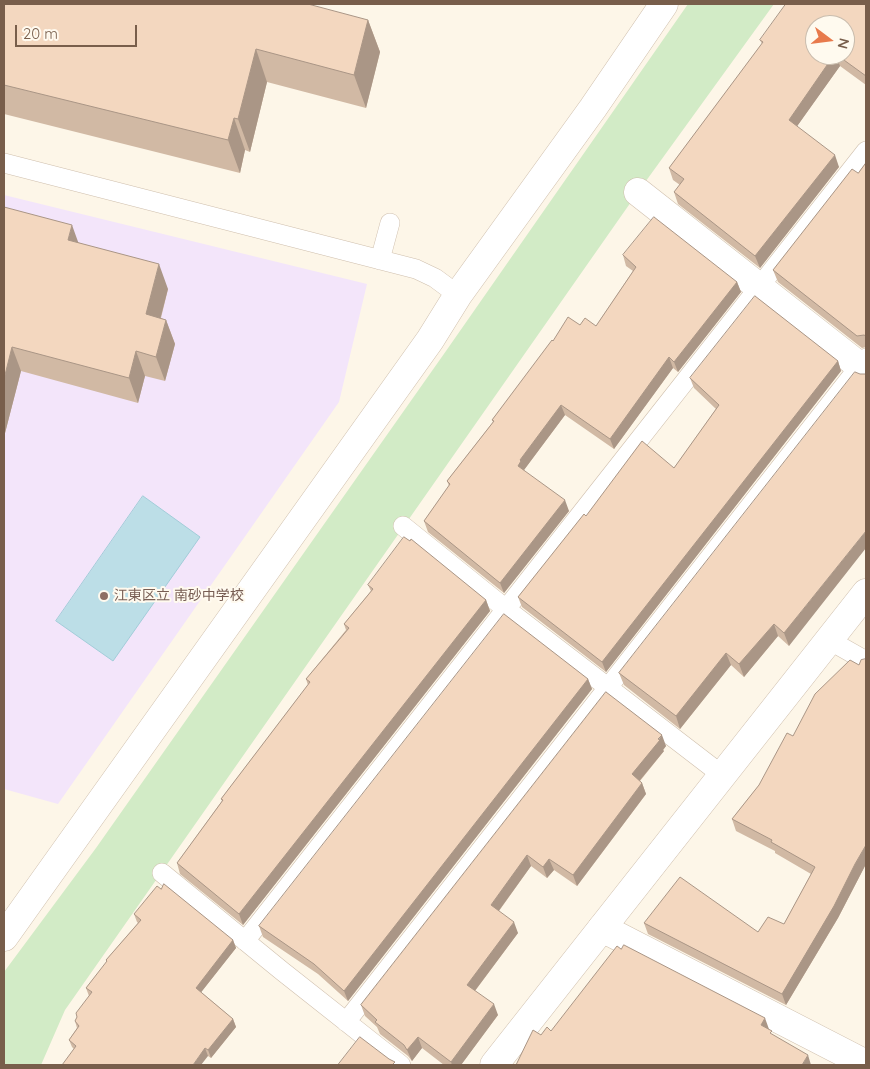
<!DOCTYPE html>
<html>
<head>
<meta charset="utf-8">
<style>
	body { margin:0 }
	#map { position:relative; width:870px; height:1069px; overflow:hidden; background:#fdf6e8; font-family:Quicksand,sans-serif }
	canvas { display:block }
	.frame { position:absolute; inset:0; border:5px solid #785e4b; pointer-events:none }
	.north { position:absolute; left:805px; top:15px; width:50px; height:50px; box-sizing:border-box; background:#fffaef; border:1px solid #c9bcad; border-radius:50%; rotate:105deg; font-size:14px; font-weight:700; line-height:20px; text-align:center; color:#785e4b }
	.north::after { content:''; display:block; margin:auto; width:18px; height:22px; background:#e87a4c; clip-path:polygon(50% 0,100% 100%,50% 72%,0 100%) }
	.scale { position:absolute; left:15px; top:25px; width:122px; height:22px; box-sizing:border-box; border:2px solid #785e4b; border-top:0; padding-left:6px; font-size:15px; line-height:18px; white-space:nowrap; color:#785e4b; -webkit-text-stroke:4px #fffaef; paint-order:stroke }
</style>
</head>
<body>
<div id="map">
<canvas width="870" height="1069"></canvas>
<div class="frame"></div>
<div class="north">N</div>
<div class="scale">20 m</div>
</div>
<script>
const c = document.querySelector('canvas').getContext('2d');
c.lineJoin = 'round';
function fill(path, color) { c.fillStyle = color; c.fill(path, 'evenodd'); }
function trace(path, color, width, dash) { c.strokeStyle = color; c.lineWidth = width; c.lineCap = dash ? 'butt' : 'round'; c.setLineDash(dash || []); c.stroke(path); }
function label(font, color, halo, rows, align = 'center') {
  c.font = font + ' Quicksand,"Noto Sans JP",sans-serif'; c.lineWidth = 4; c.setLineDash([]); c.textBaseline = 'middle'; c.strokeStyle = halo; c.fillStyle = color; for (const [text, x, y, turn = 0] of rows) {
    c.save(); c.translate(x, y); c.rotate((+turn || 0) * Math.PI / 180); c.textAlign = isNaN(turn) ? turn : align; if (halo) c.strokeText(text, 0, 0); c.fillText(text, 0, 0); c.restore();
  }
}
fill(new Path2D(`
	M 4,195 L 367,284 L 339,402 L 58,804 L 4,789 Z`), '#f3e5fa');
fill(new Path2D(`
	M 688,4 L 774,4 L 638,192 L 65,1010 L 41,1065 L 4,1065 L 4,972 L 96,848 L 446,351 Z`), '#d2ebc6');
const water = new Path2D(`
	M 143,496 L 200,537 L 113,661 L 56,621 Z`);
fill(water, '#bcdee7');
trace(water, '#a2cdd9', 1);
const service = new Path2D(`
	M 4,163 L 416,269 L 435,278 L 458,295
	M 380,260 L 390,223
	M 403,526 L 506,609 L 722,775
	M 829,640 L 866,661
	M 162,873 L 282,971 L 401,1065
	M 245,941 L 866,151
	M 346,1022 L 866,358`);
const minor = new Path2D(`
	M 638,192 L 866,371
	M 602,928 L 866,1064
	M 4,937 L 430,340 L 458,295 L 593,108 L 664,4`);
const tertiary = new Path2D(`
	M 494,1065 L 866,593`);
trace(service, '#cfbfad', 20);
trace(minor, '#cfbfad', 29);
trace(tertiary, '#cfbfad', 29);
trace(service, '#fff', 19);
trace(minor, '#fff', 28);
trace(tertiary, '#fff', 28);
fill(new Path2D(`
	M 4,4 L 368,20 L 380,52 L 366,108 L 267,82 L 250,152 L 245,150 L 240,173 L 4,114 Z
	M 866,4 L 866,85 L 840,66 L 797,126 L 839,167 L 760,268 L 678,204 L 674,192 L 680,185 L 673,180 L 669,168 L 762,44 L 760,40 ZM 845,25 L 845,55 L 815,55 Z
	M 866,163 L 866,347 L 862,348 L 778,282 L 773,270 L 858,173 Z
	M 4,207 L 78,242 L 168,289 L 161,318 L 166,320 L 175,344 L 165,381 L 145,376 L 138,403 L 21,371 L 4,437 Z
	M 623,255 L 737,282 L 741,292 L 678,372 L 673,368 L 614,449 L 565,415 L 524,470 L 525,472 L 569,511 L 504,593 L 428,532 L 424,521 L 449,486 L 447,481 L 493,422 L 492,420 L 553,341 L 580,325 L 596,326 L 633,271 L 626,266 Z
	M 838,361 L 841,371 L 606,672 L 522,607 L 518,597 L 586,516 L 674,468 L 716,409 L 694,388 L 690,378 Z
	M 860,374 L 789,646 L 778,636 L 744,677 L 731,665 L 680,729 L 624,685 L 619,673 Z
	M 368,585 L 486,600 L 490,611 L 243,925 L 180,874 L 177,863 L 222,801 L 221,799 L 308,685 L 306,679 L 346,630 L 344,624 L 371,591 Z
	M 866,659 L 866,864 L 838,918 L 786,1005 L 648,934 L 644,923 L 758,932 L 784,924 L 811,874 L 775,853 L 775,851 L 736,831 L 732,819 L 759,785 L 793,736 L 859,665 Z
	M 588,679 L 592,689 L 348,1001 L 318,974 L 263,937 L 259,926 Z
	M 606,692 L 666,746 L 663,750 L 664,751 L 640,781 L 642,783 L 646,794 L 577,886 L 554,870 L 547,878 L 531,866 L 499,911 L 518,933 L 475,991 L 498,1015 L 461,1065 L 444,1065 L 422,1048 L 412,1061 L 408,1056 L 380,1034 L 377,1027 L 365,1016 L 361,1005 Z
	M 134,914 L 233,940 L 236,948 L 201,992 L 233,1019 L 236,1027 L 211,1058 L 208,1056 L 74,1049 L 72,1047 L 69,1040 L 77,1028 L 75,1021 L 89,996 L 86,988 L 107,962 L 106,960 L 138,923 L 137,922 Z`), '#d1b9a4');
fill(new Path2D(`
	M 368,20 L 380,52 L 366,108 L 354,75 Z
	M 256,49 L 267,82 L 250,152 L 238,119 Z
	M 834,55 L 836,55 L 840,66 L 793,132 L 789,120 Z
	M 234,118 L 245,150 L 240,173 L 228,140 Z
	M 835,155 L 839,167 L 760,268 L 755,256 Z
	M 72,225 L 81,250 L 68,240 Z
	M 159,264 L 168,289 L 155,339 L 146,314 Z
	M 737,282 L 741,292 L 678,372 L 674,362 Z
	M 166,320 L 175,344 L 165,381 L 156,357 Z
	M 12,347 L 21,371 L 4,437 L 4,379 Z
	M 136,351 L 145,376 L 138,403 L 129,378 Z
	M 669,357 L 673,368 L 614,449 L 610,439 Z
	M 838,361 L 841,371 L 606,672 L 602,662 Z
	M 561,405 L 565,415 L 524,470 L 525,471 L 518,466 L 520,460 Z
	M 565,500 L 569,511 L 504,593 L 500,583 Z
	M 866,531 L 866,548 L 789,646 L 784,633 Z
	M 4,566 L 5,570 L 4,576 Z
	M 486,600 L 490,611 L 243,925 L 239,914 Z
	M 774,624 L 778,636 L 744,677 L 739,664 Z
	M 726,653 L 731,665 L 680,729 L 676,716 Z
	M 588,679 L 592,689 L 348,1001 L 344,991 Z
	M 662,735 L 666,746 L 663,750 L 664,751 L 636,785 L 632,774 Z
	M 642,783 L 646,794 L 577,886 L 573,875 Z
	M 866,845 L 866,864 L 838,918 L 786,1005 L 782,994 Z
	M 527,855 L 531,866 L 495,916 L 491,905 Z
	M 549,859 L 554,870 L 547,878 L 543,867 Z
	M 514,922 L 518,933 L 471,996 L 467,985 Z
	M 233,940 L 236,948 L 199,995 L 196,988 Z
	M 494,1004 L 498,1015 L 461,1065 L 452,1065 L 451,1062 Z
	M 765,1018 L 770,1032 L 761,1025 Z
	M 233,1019 L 236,1027 L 211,1058 L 208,1050 Z
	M 418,1037 L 422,1048 L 412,1061 L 407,1050 Z
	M 205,1048 L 208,1056 L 201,1065 L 193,1065 Z
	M 808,1055 L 811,1065 L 802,1065 Z`), '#aa9686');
const building = new Path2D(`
	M 4,4 L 308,4 L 368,20 L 354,75 L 256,49 L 238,119 L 234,118 L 228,140 L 4,85 Z
	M 786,4 L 866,4 L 866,76 L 837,55 L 845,55 L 845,25 L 815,25 L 815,55 L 834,55 L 789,120 L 835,155 L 755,256 L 674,192 L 684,179 L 669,168 L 763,42 L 760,40 Z
	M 866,163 L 866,336 L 864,335 L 857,336 L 773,270 L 852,169 L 858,173 Z
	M 4,207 L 72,225 L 68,240 L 159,264 L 146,314 L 166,320 L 156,357 L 136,351 L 129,378 L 12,347 L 4,379 Z
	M 654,217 L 737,282 L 674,362 L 669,357 L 610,439 L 561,405 L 520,460 L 521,461 L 518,466 L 565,500 L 500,583 L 424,521 L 450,484 L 447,481 L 494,421 L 492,420 L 552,340 L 553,341 L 568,317 L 580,325 L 585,318 L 596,326 L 636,267 L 623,255 Z
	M 755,296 L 838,361 L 602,662 L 518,597 L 584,514 L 586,516 L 642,441 L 674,468 L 719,405 L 690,378 Z
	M 855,372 L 860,374 L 866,374 L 866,531 L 784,633 L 774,624 L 739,664 L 726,653 L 676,716 L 619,673 Z
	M 404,537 L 410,541 L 411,539 L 486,600 L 239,914 L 177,863 L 223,800 L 221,799 L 310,682 L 306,679 L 349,628 L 344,624 L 373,589 L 368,585 Z
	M 504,614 L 588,679 L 344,991 L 314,964 L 259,926 Z
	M 866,659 L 866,845 L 855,864 L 834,906 L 782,994 L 644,923 L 680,877 L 758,932 L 768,917 L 784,924 L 815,867 L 771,842 L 772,840 L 732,819 L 759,785 L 787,733 L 793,736 L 815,694 L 850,660 L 859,665 L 861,660 Z
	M 606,692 L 662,735 L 658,739 L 660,740 L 632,774 L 642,783 L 573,875 L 549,859 L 543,867 L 527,855 L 491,905 L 514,922 L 467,985 L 494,1004 L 451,1062 L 418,1037 L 407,1050 L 404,1045 L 375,1022 L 377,1020 L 361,1005 Z
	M 164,884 L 233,940 L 196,988 L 233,1019 L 208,1050 L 205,1048 L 193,1065 L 62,1065 L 76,1046 L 69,1040 L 79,1026 L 75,1021 L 77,1017 L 76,1013 L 92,992 L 86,988 L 107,961 L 106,960 L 141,920 L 134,914 L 157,886 L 161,889 Z
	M 624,945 L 765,1018 L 761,1025 L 772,1031 L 770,1033 L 808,1055 L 802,1065 L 516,1065 L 533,1030 L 541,1035 L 547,1027 L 551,1031 L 617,946 L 621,949 Z
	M 360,1037 L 389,1059 L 395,1062 L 392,1065 L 338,1065 Z`);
fill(building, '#f3d7bf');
trace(building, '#aa9686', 1);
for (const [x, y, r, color] of [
	[104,596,5,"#8d6e63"]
]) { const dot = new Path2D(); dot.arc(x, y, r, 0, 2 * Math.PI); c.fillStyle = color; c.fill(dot); trace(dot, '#fffaef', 2); }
label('14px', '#785e54', '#fffaef', [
	["江東区立 南砂中学校",114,596]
], 'left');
</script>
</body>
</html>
